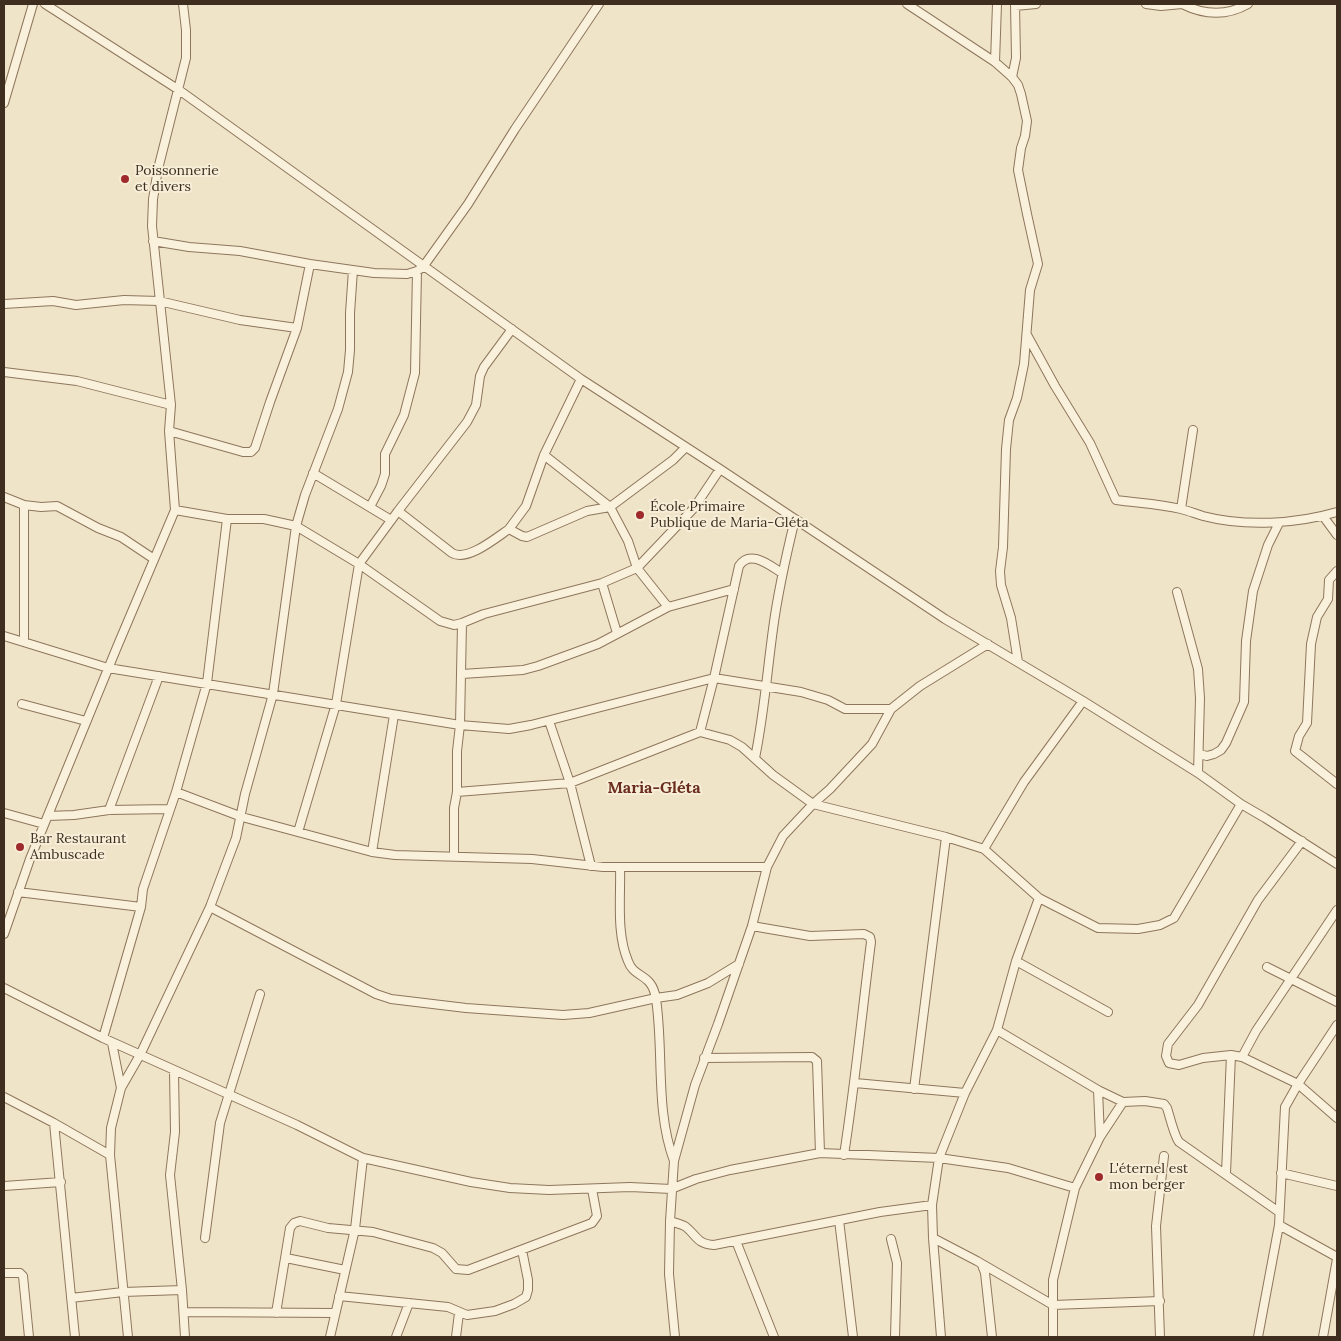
<!DOCTYPE html>
<html>
<head>
<meta charset="utf-8">
<style>
	body { margin:0 }
	#map { position:relative; width:1341px; height:1341px; overflow:hidden; background:#f0e4c8; font-family:Lora,serif }
	canvas { display:block }
	.frame { position:absolute; inset:0; border:5px solid #3d2e20; pointer-events:none }
</style>
</head>
<body>
<div id="map">
<canvas width="1341" height="1341"></canvas>
<div class="frame"></div>
</div>
<script>
const c = document.querySelector('canvas').getContext('2d');
c.lineJoin = 'round';
function trace(path, color, width, dash) { c.strokeStyle = color; c.lineWidth = width; c.lineCap = dash ? 'butt' : 'round'; c.setLineDash(dash || []); c.stroke(path); }
function label(font, color, halo, rows, align = 'center') {
  c.font = font + ' Lora,serif'; c.lineWidth = 4; c.setLineDash([]); c.textBaseline = 'middle'; c.strokeStyle = halo; c.fillStyle = color; for (const [text, x, y, turn = 0] of rows) {
    c.save(); c.translate(x, y); c.rotate((+turn || 0) * Math.PI / 180); c.textAlign = isNaN(turn) ? turn : align; if (halo) c.strokeText(text, 0, 0); c.fillText(text, 0, 0); c.restore();
  }
}
const minor = new Path2D(`
	M 45,4 L 179,90 L 581,379 L 720,469 L 945,619 L 1083,701 L 1198,773 L 1241,804 L 1265,818 L 1337,864
	M 907,4 L 995,62 L 1012,77 L 1018,85 L 1021,94 L 1027,121 L 1025,136 L 1021,148 L 1018,170 L 1027,214 L 1038,264 L 1030,290 L 1024,364 L 1017,398 L 1009,420 L 1006,449 L 1003,547 L 1000,571 L 1001,585 L 1011,618 L 1018,662
	M 1146,4 L 1161,6 L 1182,4
	M 1182,4 C 1204,15 1227,16 1248,4
	M 1015,6 L 1036,4
	M 995,62 L 997,4
	M 1012,77 L 1016,58 L 1015,4
	M 4,103 L 33,4
	M 153,241 L 189,247 L 240,251 L 310,264 L 374,273 L 407,274 L 417,271 L 423,267 L 468,204 L 515,129 L 599,4
	M 4,304 L 53,301 L 76,305 L 124,300 L 159,301 L 240,320 L 297,328
	M 1027,335 L 1055,386 L 1090,443 L 1116,500 C 1138,503 1160,504 1181,509 C 1189,511 1196,514 1203,516 C 1245,527 1296,524 1337,512
	M 4,372 L 77,381 L 171,405
	M 169,431 L 243,452 L 251,452 L 255,448 L 270,402 L 297,328 L 310,264
	M 544,455 L 610,507 L 628,541 L 637,568 L 668,607
	M 313,473 L 391,520
	M 4,497 L 24,505 L 41,507 L 57,506 L 98,528 L 121,537 L 154,559
	M 370,507 L 381,486 L 385,474 L 385,454 L 404,415 L 415,373 L 417,271
	M 1181,509 L 1193,430
	M 175,510 L 227,519 L 264,519 L 296,526 L 359,564 L 440,621 L 454,625 L 462,623 L 484,614 L 602,583 L 637,568 L 694,508 L 720,469
	M 398,511 L 452,553 C 467,562 496,538 509,529 L 522,536 L 527,537 L 587,511 L 610,507 L 673,460 L 685,448
	M 1323,516 L 1337,535
	M 509,529 L 526,506 L 544,455 L 581,379
	M 1337,571 L 1329,580 L 1328,599 L 1317,617 L 1311,644 L 1307,723 L 1299,736 L 1295,751 L 1337,784
	M 602,583 L 617,633
	M 1177,592 L 1198,669 L 1200,698 L 1198,773
	M 4,636 L 108,668 L 460,725 L 509,729 L 531,725 L 714,678 L 801,692 L 828,700 L 845,709 L 891,709
	M 24,642 L 24,505
	M 462,674 L 523,670 L 538,666 L 598,644 L 668,607 L 734,589
	M 22,704 L 86,721
	M 549,721 L 570,783 L 591,866
	M 700,732 L 714,678 L 739,566 C 750,549 769,565 782,573
	M 1199,754 L 1207,756 L 1214,754 L 1221,750 L 1226,743 L 1244,702 L 1246,641 L 1253,591 L 1268,545 L 1279,523
	M 755,758 C 764,714 767,673 773,629 C 778,591 786,556 795,519
	M 176,792 L 242,817 L 372,852 L 395,855 L 532,859 L 603,867 L 767,867
	M 457,792 L 570,783 L 700,732 L 730,740 L 742,747 L 773,775 L 813,804 L 946,837 L 984,849 L 1039,898 L 1098,928 L 1138,929 L 1160,925 L 1174,918 L 1241,804
	M 109,810 L 159,676
	M 4,813 L 44,824
	M 48,816 L 74,815 L 109,810 L 170,809
	M 298,832 L 336,704 L 359,564 L 398,511 L 467,422 L 476,405 L 480,376 L 484,367 L 512,329
	M 1302,841 L 1258,900 L 1198,1005 L 1168,1044 L 1166,1056 L 1169,1063 L 1179,1065 L 1203,1058 L 1231,1055 L 1242,1057 L 1298,1084 L 1337,1118
	M 984,849 L 1024,782 L 1083,701
	M 372,852 L 394,715
	M 454,856 L 454,808 L 457,792 L 457,751 L 460,725 L 462,623
	M 620,867 C 621,897 616,933 628,961 C 634,979 652,972 656,999 C 664,1052 655,1110 674,1161
	M 18,892 L 141,907
	M 210,907 L 376,994 L 391,999 L 466,1008 L 563,1015 L 589,1013 L 656,998 L 677,995 L 708,983 L 739,964
	M 752,926 L 810,936 L 864,934 L 870,937 L 871,942 C 862,1013 855,1084 844,1155
	M 4,934 L 30,859 L 117,647 L 175,510 L 169,431 L 171,405 L 152,226 L 153,199 L 158,169 L 186,58 L 186,30 L 183,4
	M 1016,961 L 1108,1012
	M 1267,967 L 1337,1002
	M 4,988 L 103,1038 L 297,1125 L 363,1158 L 471,1182 L 510,1188 L 549,1190 L 630,1187 L 671,1189 L 696,1179 L 730,1170 L 820,1153 L 939,1158 L 1008,1168 L 1075,1188
	M 997,1030 L 1098,1090 L 1123,1102 L 1145,1101 L 1164,1104 L 1167,1108 C 1170,1117 1174,1135 1179,1142 L 1279,1212
	M 103,1038 L 141,907 L 143,889 L 176,792 L 207,683 L 227,519
	M 112,1043 L 121,1088
	M 1242,1057 L 1256,1031 L 1337,910
	M 704,1058 L 812,1057 L 817,1061 L 820,1153
	M 174,1071 L 175,1132 L 170,1175 L 182,1290 L 185,1337
	M 855,1083 L 965,1093
	M 914,1089 L 946,837
	M 1098,1090 L 1100,1137
	M 4,1097 L 54,1123 L 110,1155
	M 54,1123 L 75,1337
	M 1226,1173 L 1231,1055
	M 1281,1173 L 1337,1186
	M 4,1186 L 61,1182
	M 839,1220 L 853,1337
	M 670,1221 C 675,1223 682,1224 686,1227 C 697,1236 697,1244 714,1245 L 880,1212 L 932,1205
	M 1279,1225 L 1337,1257
	M 205,1238 L 220,1123 L 260,994
	M 933,1238 L 977,1261 L 1053,1305 L 1160,1301
	M 891,1239 L 897,1263 L 895,1337
	M 736,1241 L 774,1337
	M 286,1258 L 345,1270
	M 982,1265 L 985,1273 L 992,1337
	M 4,1273 L 20,1273 L 23,1276 L 29,1337
	M 339,1296 L 448,1307 L 467,1315 L 495,1311 L 514,1304 L 526,1297 L 528,1290 L 528,1280 L 522,1250
	M 71,1298 L 123,1292 L 182,1290
	M 184,1312 L 335,1313
	M 276,1313 L 290,1228 L 294,1223 L 300,1221 L 328,1228 L 373,1232 L 433,1248 L 442,1253 L 456,1269 L 468,1270 L 592,1223 L 597,1216 L 592,1189
	M 128,1337 L 110,1155 L 111,1128 L 121,1088 L 140,1055 L 210,907 L 236,838 L 245,794 L 273,694 L 296,526 L 305,495 L 338,409 L 348,372 L 350,350 L 350,313 L 353,270
	M 330,1337 L 355,1229 L 363,1158
	M 396,1337 L 409,1303
	M 456,1337 L 459,1313
	M 675,1337 L 669,1274 L 670,1221 L 674,1161 L 695,1085 L 718,1024 L 752,926 L 767,867 L 783,836 L 813,804 L 830,789 L 872,744 L 891,709 L 920,686 L 988,644
	M 941,1337 L 933,1238 L 932,1205 L 939,1158 L 965,1093 L 997,1030 L 1016,961 L 1039,898
	M 1053,1337 L 1053,1280 L 1075,1188 L 1100,1137 L 1123,1102
	M 1160,1337 L 1156,1226 L 1164,1156
	M 1258,1337 L 1279,1225 L 1285,1107 L 1298,1084 L 1337,1025
	M 1323,1337 L 1337,1259`);
trace(minor, '#8d765c', 10);
trace(minor, '#faf1dc', 8);
for (const [x, y, r, color] of [
	[125,179,5,"#9e2a2b"],
	[640,515,5,"#9e2a2b"],
	[20,847,5,"#9e2a2b"],
	[1099,1177,5,"#9e2a2b"]
]) { const dot = new Path2D(); dot.arc(x, y, r, 0, 2 * Math.PI); c.fillStyle = color; c.fill(dot); trace(dot, '#f7eed8', 2); }
label('14px', '#3d2e20', '#f7eed8', [
	["Poissonnerie",135,171],
	["et divers",135,187],
	["École Primaire",650,507],
	["Publique de Maria-Gléta",650,523],
	["Bar Restaurant",30,839],
	["Ambuscade",30,855],
	["L'éternel est",1109,1169],
	["mon berger",1109,1185]
], 'left');
label('bold 16px', '#6b2e1e', '#f7eed8', [
	["Maria-Gléta",654,788]
]);
</script>
</body>
</html>
